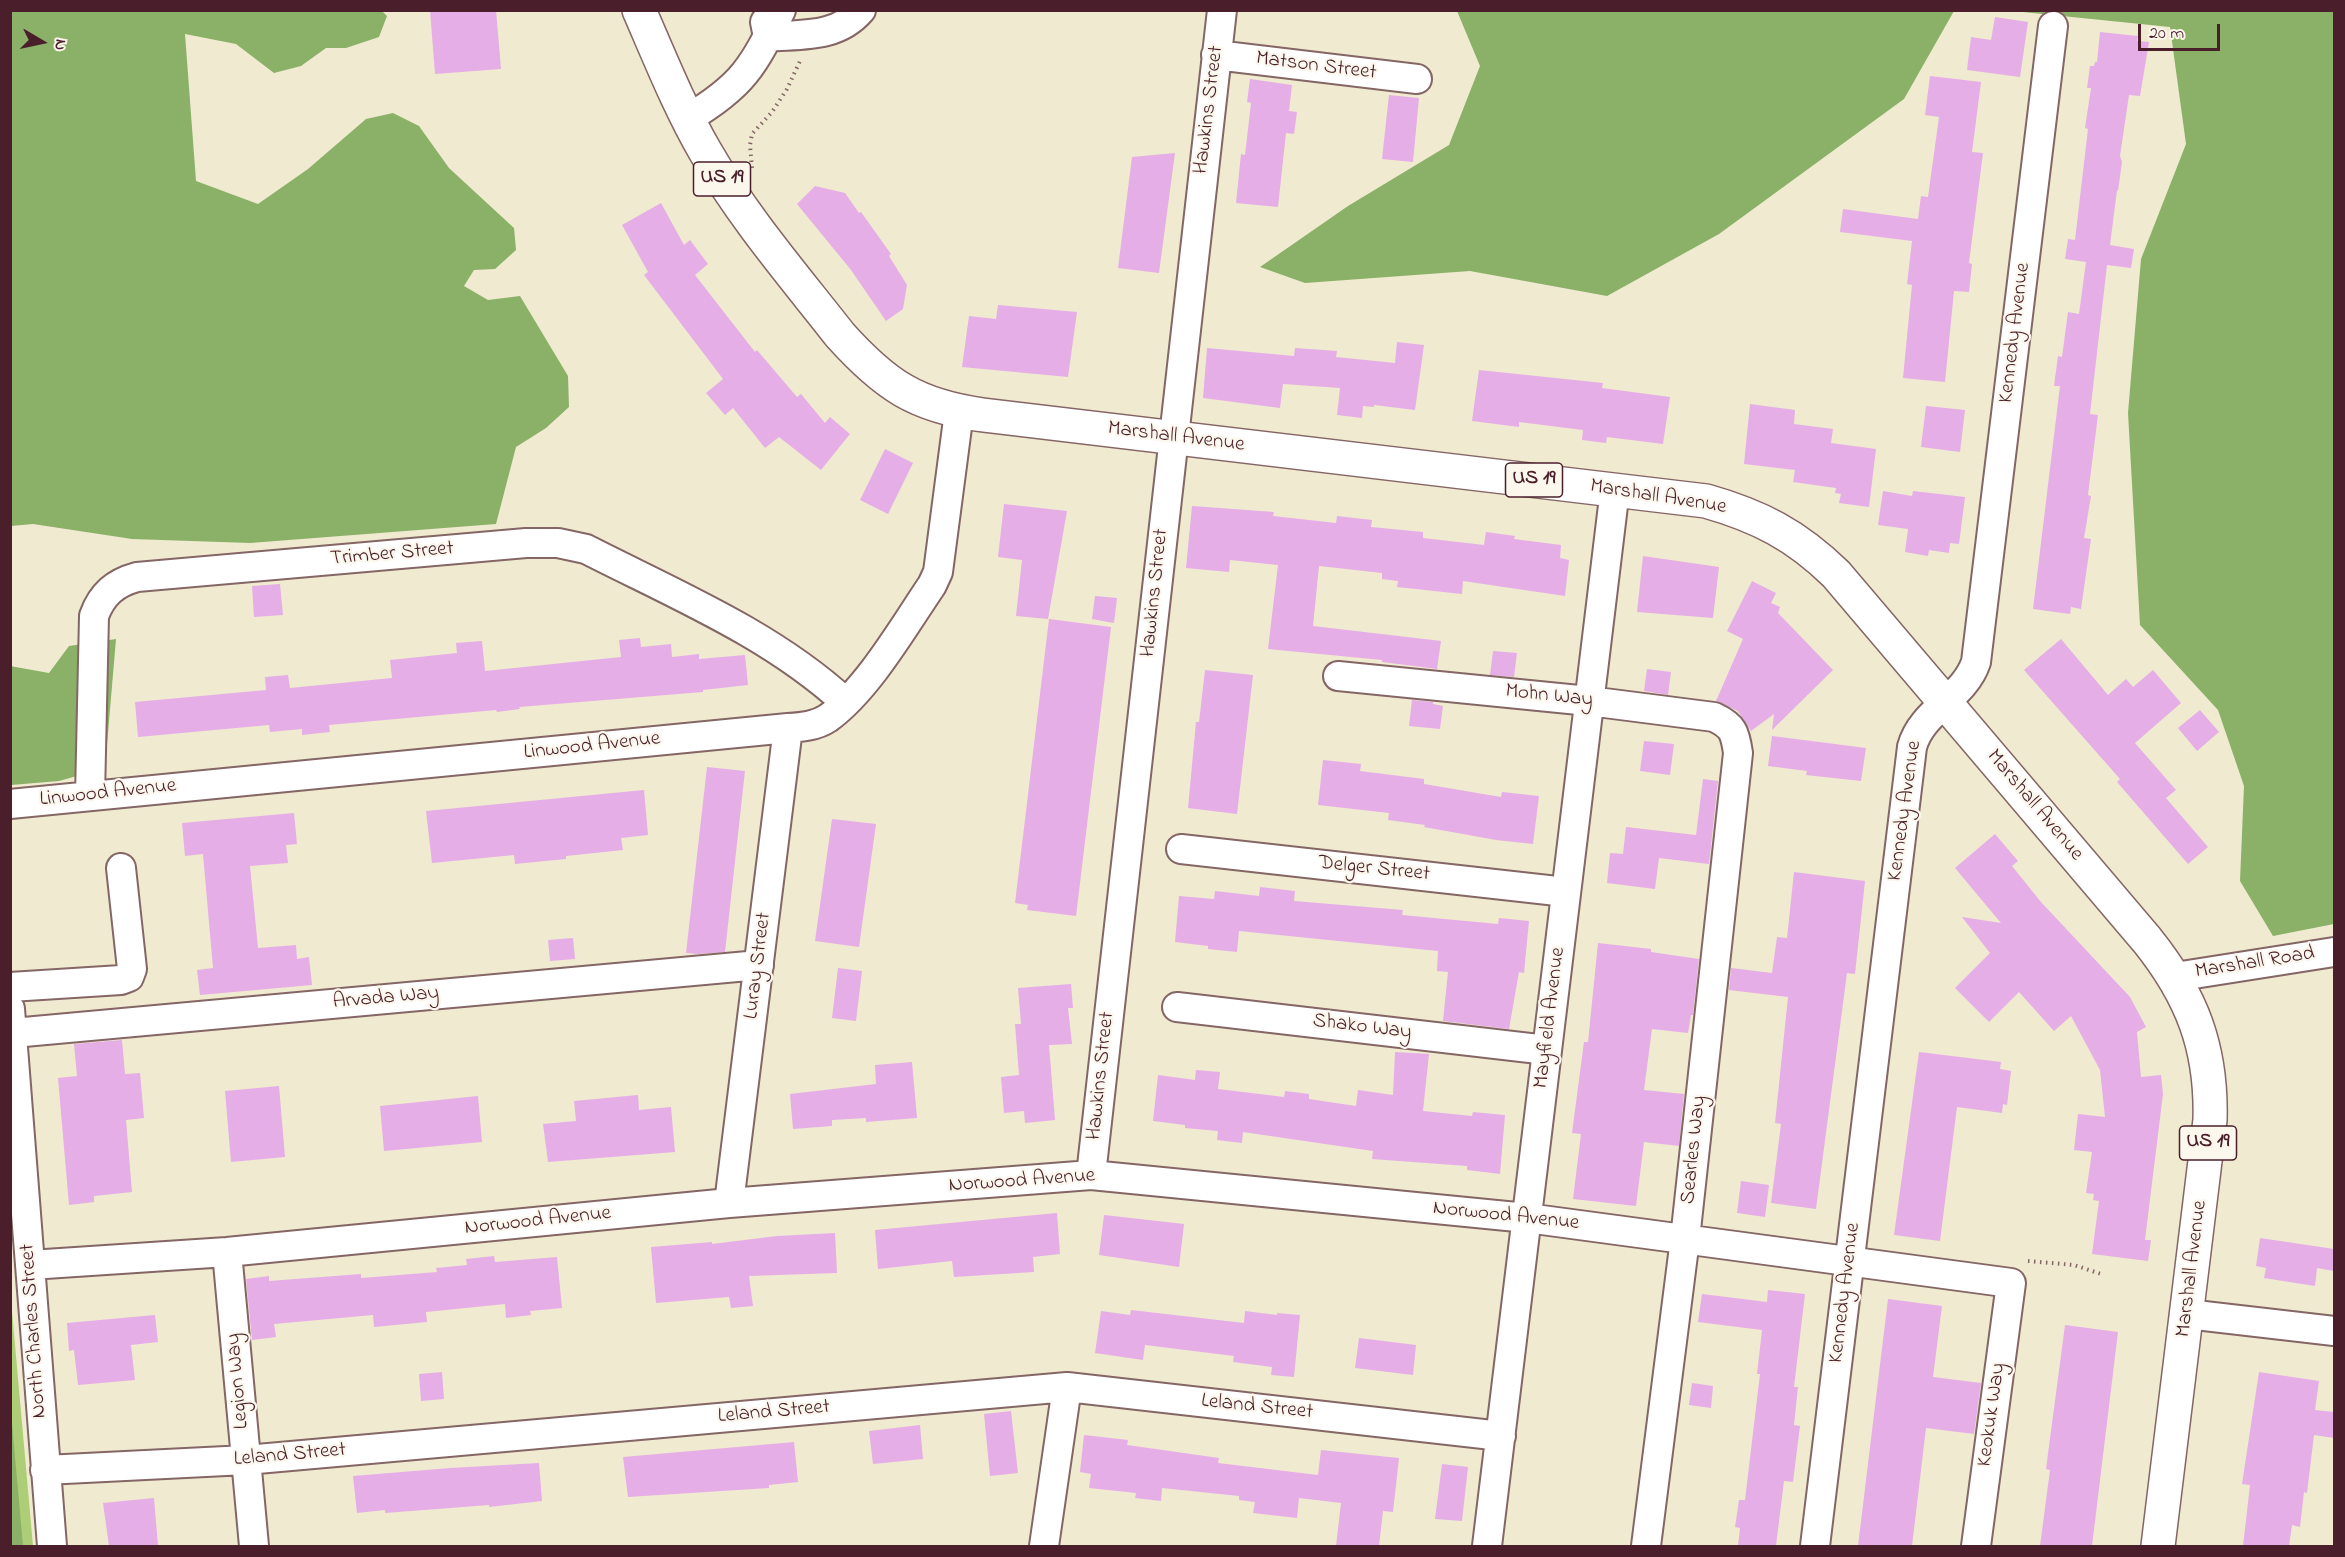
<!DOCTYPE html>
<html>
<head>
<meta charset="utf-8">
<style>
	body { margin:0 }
	#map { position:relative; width:2345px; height:1557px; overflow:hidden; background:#f0ead1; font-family:"Indie Flower",sans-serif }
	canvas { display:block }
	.frame { position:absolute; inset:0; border:12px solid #4a1f2b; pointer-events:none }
	.north { position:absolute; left:12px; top:12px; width:60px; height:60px; -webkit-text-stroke:4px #fbf7ec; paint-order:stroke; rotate:99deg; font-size:16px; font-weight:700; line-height:24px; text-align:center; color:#4a1f2b }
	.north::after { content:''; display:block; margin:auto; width:21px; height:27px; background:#4a1f2b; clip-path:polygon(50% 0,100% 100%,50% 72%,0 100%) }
	.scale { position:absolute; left:2138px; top:24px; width:82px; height:27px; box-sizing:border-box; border:3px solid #4a1f2b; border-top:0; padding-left:8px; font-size:18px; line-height:21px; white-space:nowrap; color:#4a1f2b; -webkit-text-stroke:4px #fbf7ec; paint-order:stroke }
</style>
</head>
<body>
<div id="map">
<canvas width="2345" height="1557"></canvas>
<div class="frame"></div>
<div class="north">N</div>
<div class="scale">20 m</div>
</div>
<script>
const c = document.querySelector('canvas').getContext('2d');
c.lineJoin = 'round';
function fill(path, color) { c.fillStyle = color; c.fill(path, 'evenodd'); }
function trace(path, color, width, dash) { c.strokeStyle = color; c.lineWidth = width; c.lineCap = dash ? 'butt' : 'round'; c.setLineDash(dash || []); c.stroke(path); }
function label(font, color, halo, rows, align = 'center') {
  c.font = font + ' "Indie Flower",sans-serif'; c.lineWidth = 4.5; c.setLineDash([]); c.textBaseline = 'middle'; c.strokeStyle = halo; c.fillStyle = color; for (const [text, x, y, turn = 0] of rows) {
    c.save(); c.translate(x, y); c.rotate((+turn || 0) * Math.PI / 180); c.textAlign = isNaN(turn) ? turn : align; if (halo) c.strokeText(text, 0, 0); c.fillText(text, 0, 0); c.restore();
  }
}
fill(new Path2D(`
	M 11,1300 L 33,1546 L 11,1546 Z`), '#adce76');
fill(new Path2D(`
	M 11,10 L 382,11 L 387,16 L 379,37 L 346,48 L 326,48 L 301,66 L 274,73 L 236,44 L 185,34 L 196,181 L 258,204 L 308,169 L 366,119 L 393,113 L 419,126 L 449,168 L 514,228 L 516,250 L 495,269 L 474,270 L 464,286 L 488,300 L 520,296 L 568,376 L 569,407 L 546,428 L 516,447 L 496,524 L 250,543 L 132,539 L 33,524 L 11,526 Z
	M 1457,11 L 1954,11 L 1904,99 L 1719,234 L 1607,296 L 1470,271 L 1305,283 L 1260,267 L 1348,206 L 1449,145 L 1480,66 Z
	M 2013,11 L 2334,11 L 2334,924 L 2273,936 L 2240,881 L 2244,786 L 2218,710 L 2140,625 L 2128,413 L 2141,259 L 2186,144 L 2170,27 Z
	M 116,639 L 105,768 L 59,781 L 11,785 L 10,666 L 49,673 L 69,646 Z
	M 11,1412 L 23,1546 L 11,1546 Z`), '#8ab167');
fill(new Path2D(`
	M 430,10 L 496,10 L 501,69 L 435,74 Z
	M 1995,17 L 2028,22 L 2020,77 L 1967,70 L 1971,37 L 1991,40 Z
	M 2100,32 L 2138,36 L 2137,41 L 2149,42 L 2140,96 L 2129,95 L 2120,156 L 2122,162 L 2118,191 L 2117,190 L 2110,245 L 2134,249 L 2131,268 L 2107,265 L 2090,414 L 2098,415 L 2088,495 L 2091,496 L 2084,538 L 2091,539 L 2081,609 L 2071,607 L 2070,614 L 2033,609 L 2060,386 L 2054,386 L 2058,356 L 2062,357 L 2068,312 L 2079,314 L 2086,262 L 2065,259 L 2068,239 L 2075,240 L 2088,129 L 2085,128 L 2091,88 L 2087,88 L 2090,66 L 2094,66 L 2095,62 L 2097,62 Z
	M 1930,76 L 1981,82 L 1972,152 L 1983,153 L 1969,263 L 1972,264 L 1969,292 L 1954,291 L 1945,382 L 1903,378 L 1912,285 L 1907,284 L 1912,241 L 1840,232 L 1843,209 L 1918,219 L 1921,196 L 1928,197 L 1939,117 L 1925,115 Z
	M 1250,79 L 1292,85 L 1289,111 L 1297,112 L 1294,134 L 1286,133 L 1278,207 L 1236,203 L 1241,154 L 1245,155 L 1251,103 L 1247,102 Z
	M 1389,95 L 1419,98 L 1413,162 L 1382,159 Z
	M 1175,153 L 1159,273 L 1118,268 L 1132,157 Z
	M 815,186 L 845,193 L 859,213 L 861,212 L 891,254 L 889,256 L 907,285 L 903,309 L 886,321 L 851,270 L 797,204 Z
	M 661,203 L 684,245 L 690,240 L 708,264 L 695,275 L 755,352 L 757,350 L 797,397 L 801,394 L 825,423 L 830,417 L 850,434 L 821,470 L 779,437 L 765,448 L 733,408 L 725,415 L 706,393 L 723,379 L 644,275 L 648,272 L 622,225 Z
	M 998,305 L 1077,312 L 1068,377 L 962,367 L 969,316 L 996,319 Z
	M 1397,342 L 1424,345 L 1415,410 L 1374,405 L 1374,407 L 1363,406 L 1362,418 L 1337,415 L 1340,388 L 1283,384 L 1280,408 L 1203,398 L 1207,348 L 1294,356 L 1295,348 L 1337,351 L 1336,357 L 1395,363 Z
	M 1479,370 L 1603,383 L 1602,388 L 1670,397 L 1663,444 L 1607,437 L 1606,443 L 1582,440 L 1583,430 L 1519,422 L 1519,427 L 1472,421 Z
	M 1750,404 L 1795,410 L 1794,424 L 1833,429 L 1831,443 L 1876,449 L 1869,507 L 1839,503 L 1841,494 L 1835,493 L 1836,488 L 1793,482 L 1795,470 L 1744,464 Z
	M 1926,406 L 1965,410 L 1960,452 L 1921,447 Z
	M 885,449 L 913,463 L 888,514 L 860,500 Z
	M 1883,491 L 1912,496 L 1913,491 L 1965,497 L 1959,544 L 1950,543 L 1949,553 L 1929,550 L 1928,556 L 1905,552 L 1908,529 L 1878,525 Z
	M 1004,504 L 1067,511 L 1048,619 L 1016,616 L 1022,560 L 998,557 Z
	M 1192,506 L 1274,512 L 1273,516 L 1336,523 L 1337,516 L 1372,520 L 1371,527 L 1423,532 L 1423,538 L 1484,545 L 1486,532 L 1515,536 L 1514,539 L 1561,545 L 1560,558 L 1569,560 L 1565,596 L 1463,581 L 1462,594 L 1397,587 L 1398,581 L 1382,579 L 1382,573 L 1319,566 L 1313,626 L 1441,641 L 1437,669 L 1382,662 L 1382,660 L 1268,649 L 1278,565 L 1230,560 L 1229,572 L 1186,568 Z
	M 1643,556 L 1719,567 L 1713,618 L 1637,612 Z
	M 1752,581 L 1776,593 L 1771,603 L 1780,607 L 1778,613 L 1833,670 L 1772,730 L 1774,714 L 1751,731 L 1738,711 L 1716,701 L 1743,639 L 1727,631 Z
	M 280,584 L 283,615 L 254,617 L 252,586 Z
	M 1095,596 L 1117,598 L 1114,623 L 1092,619 Z
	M 1049,619 L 1111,627 L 1076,916 L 1027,910 L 1028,905 L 1015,903 Z
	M 640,638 L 641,647 L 671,644 L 672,657 L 699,654 L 699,659 L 745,655 L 748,685 L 703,690 L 703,692 L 519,707 L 520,709 L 497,712 L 496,710 L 329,725 L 330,732 L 302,735 L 302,729 L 270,732 L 269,725 L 138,737 L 135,702 L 266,690 L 265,677 L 288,675 L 290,688 L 392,678 L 390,660 L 457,653 L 456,643 L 482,641 L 485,671 L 621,657 L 619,640 Z
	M 2061,639 L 2108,695 L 2126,679 L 2133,687 L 2153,670 L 2181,703 L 2135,743 L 2176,790 L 2166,798 L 2208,847 L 2188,864 L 2117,782 L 2120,779 L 2024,670 Z
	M 1493,651 L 1517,653 L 1514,677 L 1490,675 Z
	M 1647,669 L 1671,672 L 1668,695 L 1644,691 Z
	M 1205,670 L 1253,675 L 1237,814 L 1188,808 L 1196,722 L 1199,722 Z
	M 1412,700 L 1433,702 L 1433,704 L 1443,706 L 1440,729 L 1409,726 Z
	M 2200,710 L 2219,732 L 2197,751 L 2178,728 Z
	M 1772,736 L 1866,748 L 1861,781 L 1806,775 L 1807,771 L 1768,766 Z
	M 1644,741 L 1674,744 L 1670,775 L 1640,771 Z
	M 1323,760 L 1361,764 L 1360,771 L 1424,779 L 1424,784 L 1501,797 L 1502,792 L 1539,796 L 1533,844 L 1496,840 L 1424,827 L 1425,825 L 1388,820 L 1389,813 L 1318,805 Z
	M 707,767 L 745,771 L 725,952 L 698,954 L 686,953 Z
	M 1703,779 L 1718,781 L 1709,864 L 1659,858 L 1655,889 L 1607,883 L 1610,853 L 1623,854 L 1626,827 L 1696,835 Z
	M 644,790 L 648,835 L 621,838 L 623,850 L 566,856 L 566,859 L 515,864 L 514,855 L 432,863 L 426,811 Z
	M 294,813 L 297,844 L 286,845 L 288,863 L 250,866 L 258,948 L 296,945 L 297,959 L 309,957 L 312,985 L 200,995 L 197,970 L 213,968 L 203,854 L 185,856 L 182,823 Z
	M 832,819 L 876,824 L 859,947 L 815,941 Z
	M 1995,834 L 2018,861 L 2012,866 L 2041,902 L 2130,997 L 2146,1027 L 2137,1032 L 2141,1077 L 2161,1075 L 2163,1094 L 2145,1240 L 2151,1240 L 2148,1261 L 2092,1254 L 2099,1201 L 2093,1200 L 2094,1194 L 2086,1193 L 2092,1152 L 2074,1150 L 2078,1114 L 2105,1117 L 2100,1070 L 2071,1016 L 2054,1031 L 2019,992 L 1989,1022 L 1955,988 L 1990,953 L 1962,917 L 2001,923 L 1955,868 Z
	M 1794,872 L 1865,881 L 1855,974 L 1847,973 L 1816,1209 L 1771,1203 L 1781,1124 L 1775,1123 L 1788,997 L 1729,990 L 1731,968 L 1772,973 L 1777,937 L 1787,938 Z
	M 1260,887 L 1295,891 L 1294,901 L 1403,910 L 1402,915 L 1498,924 L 1499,918 L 1529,921 L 1524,973 L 1519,972 L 1509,1029 L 1443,1021 L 1448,972 L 1437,971 L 1438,951 L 1239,931 L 1237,952 L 1208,949 L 1208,946 L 1175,942 L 1179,896 L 1214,899 L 1215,891 L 1259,896 Z
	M 573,938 L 575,959 L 550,961 L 548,940 Z
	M 1598,943 L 1651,949 L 1651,952 L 1699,959 L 1693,1015 L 1691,1015 L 1688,1033 L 1652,1029 L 1644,1090 L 1684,1094 L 1679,1146 L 1644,1142 L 1636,1206 L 1573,1199 L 1581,1134 L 1572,1133 L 1584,1042 L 1588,1042 Z
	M 838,968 L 862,971 L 856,1021 L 832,1018 Z
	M 1071,984 L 1073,1008 L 1068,1008 L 1072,1044 L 1049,1045 L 1055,1120 L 1025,1123 L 1024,1111 L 1004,1113 L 1001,1077 L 1019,1075 L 1015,1024 L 1021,1024 L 1018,988 Z
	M 122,1040 L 125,1074 L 140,1073 L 144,1118 L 126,1120 L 132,1192 L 94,1196 L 94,1202 L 69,1205 L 58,1078 L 77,1076 L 74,1044 Z
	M 1395,1052 L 1429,1054 L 1423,1111 L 1472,1116 L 1473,1112 L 1505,1115 L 1500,1174 L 1467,1170 L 1467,1166 L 1372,1159 L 1373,1151 L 1243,1132 L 1242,1143 L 1217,1140 L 1218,1131 L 1185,1128 L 1185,1125 L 1153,1121 L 1158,1075 L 1195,1080 L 1196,1070 L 1220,1072 L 1218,1089 L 1284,1097 L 1285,1091 L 1309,1094 L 1309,1099 L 1356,1106 L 1358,1090 L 1393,1095 Z
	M 1919,1052 L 2001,1062 L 2000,1069 L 2011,1071 L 2007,1105 L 2003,1104 L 2002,1113 L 1957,1107 L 1940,1241 L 1894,1235 Z
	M 912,1062 L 917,1118 L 866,1122 L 866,1118 L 832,1120 L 832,1126 L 793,1129 L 790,1094 L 876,1084 L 875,1065 Z
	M 279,1086 L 285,1157 L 231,1162 L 225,1091 Z
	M 638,1095 L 639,1110 L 671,1107 L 675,1152 L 548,1162 L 543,1124 L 576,1121 L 574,1101 Z
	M 478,1096 L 482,1142 L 384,1151 L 380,1106 Z
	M 1741,1181 L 1769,1185 L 1765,1217 L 1737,1213 Z
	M 1057,1213 L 1060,1254 L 1033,1257 L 1034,1272 L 954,1277 L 952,1261 L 878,1269 L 875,1230 Z
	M 1104,1215 L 1184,1224 L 1179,1267 L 1099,1255 Z
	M 835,1233 L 837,1273 L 749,1276 L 753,1306 L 731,1308 L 729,1297 L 656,1303 L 651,1247 L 712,1242 L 712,1244 L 777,1236 Z
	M 2260,1238 L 2334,1249 L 2334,1271 L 2317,1268 L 2315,1286 L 2264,1278 L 2266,1268 L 2256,1266 Z
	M 494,1256 L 495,1262 L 557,1257 L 562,1308 L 530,1311 L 531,1315 L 506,1318 L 505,1304 L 426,1312 L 427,1322 L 374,1327 L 373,1315 L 274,1324 L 276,1337 L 252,1340 L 246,1279 L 269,1276 L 269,1281 L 361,1274 L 361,1278 L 437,1272 L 436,1268 L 467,1265 L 466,1259 Z
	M 1768,1290 L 1805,1294 L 1794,1387 L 1798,1387 L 1794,1425 L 1800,1426 L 1793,1482 L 1784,1481 L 1776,1546 L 1738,1546 L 1740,1528 L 1735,1527 L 1739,1500 L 1745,1500 L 1760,1374 L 1757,1374 L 1762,1330 L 1698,1322 L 1702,1294 L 1767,1302 Z
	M 1888,1299 L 1942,1306 L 1933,1377 L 1981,1383 L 1974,1434 L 1926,1428 L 1912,1546 L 1858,1546 Z
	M 1131,1310 L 1244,1323 L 1245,1311 L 1277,1315 L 1277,1313 L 1300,1315 L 1294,1377 L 1271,1375 L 1272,1367 L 1233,1362 L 1234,1356 L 1145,1345 L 1143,1360 L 1095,1353 L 1101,1311 L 1130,1315 Z
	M 155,1315 L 158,1342 L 131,1345 L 135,1380 L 78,1385 L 74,1350 L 69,1351 L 67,1323 Z
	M 2065,1325 L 2118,1332 L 2092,1546 L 2040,1546 L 2050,1470 L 2046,1469 Z
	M 1359,1338 L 1416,1345 L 1413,1375 L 1355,1368 Z
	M 442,1372 L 444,1399 L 421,1401 L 419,1374 Z
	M 2259,1372 L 2319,1381 L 2315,1410 L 2334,1412 L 2334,1438 L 2314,1435 L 2307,1493 L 2304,1492 L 2300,1527 L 2292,1525 L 2289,1546 L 2243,1546 L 2250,1485 L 2242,1484 Z
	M 1692,1383 L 1713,1386 L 1711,1408 L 1689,1405 Z
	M 1011,1411 L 1018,1473 L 990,1476 L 984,1414 Z
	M 920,1425 L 923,1459 L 873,1464 L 869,1431 Z
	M 1084,1435 L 1128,1440 L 1127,1445 L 1219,1458 L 1218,1463 L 1318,1475 L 1321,1450 L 1399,1458 L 1393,1512 L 1383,1511 L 1379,1546 L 1336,1546 L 1341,1503 L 1299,1498 L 1297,1518 L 1253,1513 L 1255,1502 L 1239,1500 L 1239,1496 L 1162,1488 L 1161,1501 L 1135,1498 L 1136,1493 L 1089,1488 L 1091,1474 L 1080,1472 Z
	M 794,1442 L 798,1482 L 769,1485 L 769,1488 L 628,1497 L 623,1457 Z
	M 539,1463 L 542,1501 L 489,1507 L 489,1505 L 385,1513 L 385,1510 L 357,1513 L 353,1476 L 450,1468 Z
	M 1442,1464 L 1468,1467 L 1462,1521 L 1435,1519 Z
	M 154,1498 L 158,1546 L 109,1546 L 103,1503 Z`), '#e5aee6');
const minor = new Path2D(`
	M 765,22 L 768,37 C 803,34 837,38 861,10
	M 1216,55 L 1417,79
	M 687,119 C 743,86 753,67 781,10
	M 1338,676 L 1589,701 L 1714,717 C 1733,726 1735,732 1738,753 L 1685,1239 L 1646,1546
	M 90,796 L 94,616 C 102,594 115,583 137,577 L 526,543 L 558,543 L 586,549 C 674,594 771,634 845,702
	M 10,804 L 788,728 C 802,727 816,726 828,718 C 868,689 904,626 932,585 L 938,572 L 959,412
	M 1181,849 L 1566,892
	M 2175,977 L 2334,952
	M 10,987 L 121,980 L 129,977 L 132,969 L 121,868
	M 1177,1007 L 1547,1050
	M 10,1009 L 52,1546
	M 13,1033 L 759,965
	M 1091,1175 L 1222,10
	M 729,1203 L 788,728
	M 227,1252 L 254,1546
	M 30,1265 L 227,1252 L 729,1203 L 1091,1175 L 1527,1218 L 2011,1283 L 1976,1546
	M 2187,1314 L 2334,1331
	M 45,1470 L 246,1460 L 1067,1387 L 1501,1436
	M 1044,1546 L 1067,1387
	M 1487,1546 L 1615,489
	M 1815,1546 L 1912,747 C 1922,710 1964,698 1976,662 L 2053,26`);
const major = new Path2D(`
	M 639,10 C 660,58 679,106 705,151 C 743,217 793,275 840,335 C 885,385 916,406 983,415 L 1706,501 C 1759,516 1796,535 1836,574 L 2147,940 C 2192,996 2212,1048 2210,1120 L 2158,1546`);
trace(minor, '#846665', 32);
trace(major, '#846665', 36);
trace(new Path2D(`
	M 752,168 L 750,145 L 752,134 L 772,112 L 787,89 L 800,61
	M 2028,1261 L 2074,1265 L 2101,1274`), '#846665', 4, [1.5, 4.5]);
trace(minor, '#fff', 28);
trace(major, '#fff', 33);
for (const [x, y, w] of [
	[722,179,57],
	[1534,480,57],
	[2208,1143,57]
]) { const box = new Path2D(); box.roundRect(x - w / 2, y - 17, w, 34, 4.5); c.fillStyle = '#fbf7ec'; c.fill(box); trace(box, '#4a1f2b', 1.5); }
label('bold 20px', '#4a1f2b', null, [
	["US 19",722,179],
	["US 19",1534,480],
	["US 19",2208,1143]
]);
label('21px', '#4a1f2b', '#fbf7ec', [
	["Matson Street",1316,67,7],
	["Hawkins Street",1210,110,-83],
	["Kennedy Avenue",2016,333,-83],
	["Marshall Avenue",1176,438,7],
	["Marshall Avenue",1658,498,9],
	["Trimber Street",392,555,-5],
	["Hawkins Street",1156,593,-84],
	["Mohn Way",1549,697,6],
	["Linwood Avenue",592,747,-6],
	["Linwood Avenue",108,794,-6],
	["Marshall Avenue",2034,806,50],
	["Kennedy Avenue",1906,811,-82],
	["Delger Street",1374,870,6],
	["Marshall Road",2255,964,-9],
	["Luray Street",759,966,-83],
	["Arvada Way",386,999,-5],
	["Mayfield Avenue",1551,1018,-83],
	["Shako Way",1362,1028,7],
	["Hawkins Street",1102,1076,-84],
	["Searles Way",1695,1150,-84],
	["Norwood Avenue",1022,1182,-4],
	["Norwood Avenue",1506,1217,6],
	["Norwood Avenue",538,1222,-6],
	["Marshall Avenue",2193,1269,-83],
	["Kennedy Avenue",1846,1293,-83],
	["North Charles Street",35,1331,-94],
	["Legion Way",239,1381,-95],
	["Leland Street",1257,1408,6],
	["Leland Street",774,1413,-5],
	["Keokuk Way",1993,1415,-82],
	["Leland Street",290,1456,-5]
]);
</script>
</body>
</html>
